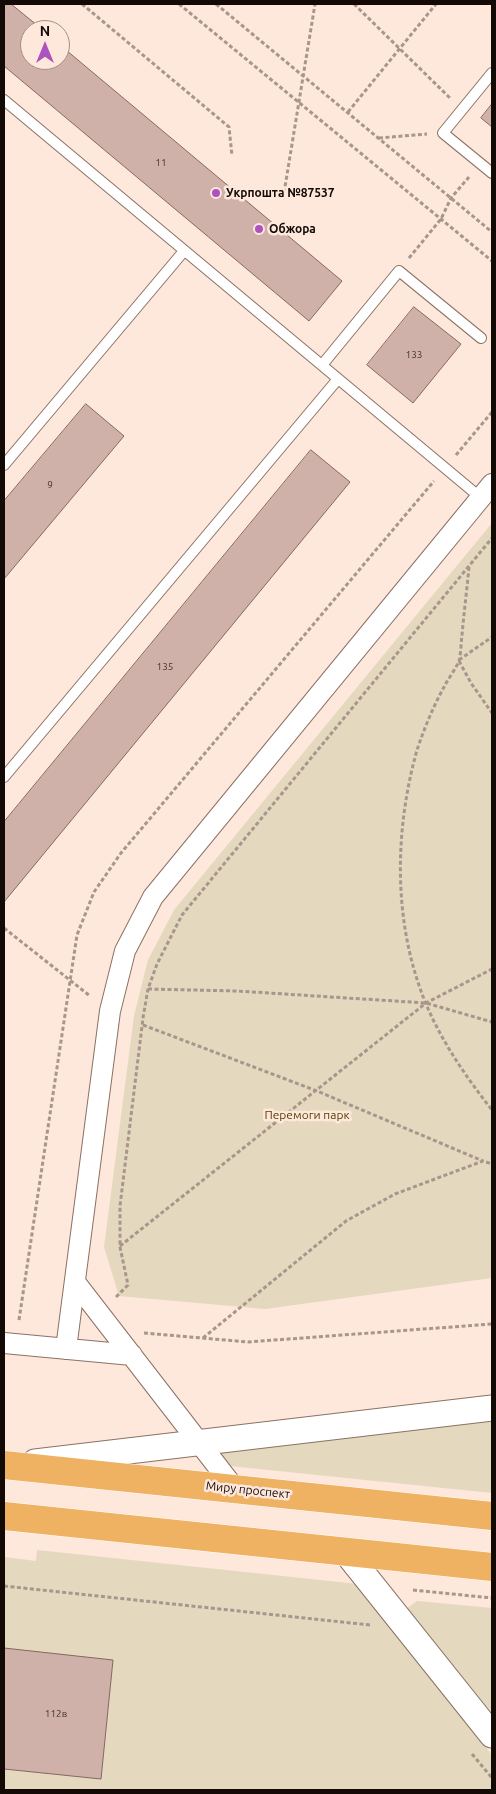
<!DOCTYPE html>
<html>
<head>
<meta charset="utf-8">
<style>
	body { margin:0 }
	#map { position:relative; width:496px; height:1794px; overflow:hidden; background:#fee7db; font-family:Ubuntu,sans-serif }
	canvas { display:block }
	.frame { position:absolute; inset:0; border:5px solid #130a06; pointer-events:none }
	.north { position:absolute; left:20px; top:20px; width:50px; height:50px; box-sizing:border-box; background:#fee7db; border:1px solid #a08f86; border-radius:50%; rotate:0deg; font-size:14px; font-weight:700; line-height:20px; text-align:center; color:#130a06 }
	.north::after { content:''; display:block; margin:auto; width:18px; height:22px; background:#ad53bf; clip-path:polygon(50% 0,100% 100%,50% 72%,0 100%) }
</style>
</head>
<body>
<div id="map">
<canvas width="496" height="1794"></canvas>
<div class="frame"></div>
<div class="north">N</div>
</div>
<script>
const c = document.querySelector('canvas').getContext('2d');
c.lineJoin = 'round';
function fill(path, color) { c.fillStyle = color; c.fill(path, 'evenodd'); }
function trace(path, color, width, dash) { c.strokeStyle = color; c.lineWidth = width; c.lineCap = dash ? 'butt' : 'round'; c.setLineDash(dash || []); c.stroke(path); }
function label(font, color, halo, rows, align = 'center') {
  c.font = font + ' Ubuntu,sans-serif'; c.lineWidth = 5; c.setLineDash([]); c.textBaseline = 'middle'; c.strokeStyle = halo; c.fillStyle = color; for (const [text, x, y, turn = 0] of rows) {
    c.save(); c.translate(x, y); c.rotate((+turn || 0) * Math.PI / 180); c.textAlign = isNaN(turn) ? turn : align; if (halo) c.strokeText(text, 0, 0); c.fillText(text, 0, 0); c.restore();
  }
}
fill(new Path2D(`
	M 492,523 L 492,1278 L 265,1309 L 119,1296 L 104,1247 L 134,1016 L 148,960 L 174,910 Z
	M 492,1418 L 492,1493 L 230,1466 L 217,1450 Z
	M 37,1550 L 358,1584 L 492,1755 L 492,1790 L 4,1790 L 4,1557 L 36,1561 Z
	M 417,1601 L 492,1608 L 492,1716 L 406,1609 Z`), '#e4d8be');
const building = new Path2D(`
	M 4,4 L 11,4 L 43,30 L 30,30 L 30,60 L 60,60 L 60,45 L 342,281 L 309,321 L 4,66 Z
	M 492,104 L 492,127 L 481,118 Z
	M 414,307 L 461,344 L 413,403 L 367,365 Z
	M 86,404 L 124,436 L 4,579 L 4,501 Z
	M 311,450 L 350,482 L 4,902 L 4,822 Z
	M 4,1648 L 113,1660 L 101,1779 L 4,1769 Z`);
fill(building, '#d0b1aa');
trace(building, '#846862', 1);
const service = new Path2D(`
	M 492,73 L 443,133 L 492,173
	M 4,100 L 481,498
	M 322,365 L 399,271 L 481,338
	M 4,465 L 184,251
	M 4,777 L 338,379`);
const minor = new Path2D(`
	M 75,1282 L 235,1489
	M 4,1343 L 132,1355
	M 66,1349 L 110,1011 L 125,951 L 153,897 L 492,484`);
const tertiary = new Path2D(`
	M 35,1462 L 492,1408
	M 345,1551 L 492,1735`);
const trunk = new Path2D(`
	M 4,1465 L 492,1516
	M 4,1516 L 492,1567`);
trace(service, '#8b7264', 12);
trace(minor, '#8b7264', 22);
trace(tertiary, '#8b7264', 27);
trace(trunk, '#fff', 29);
trace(new Path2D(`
	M 82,4 L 229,127 L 232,156
	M 179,4 L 492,261
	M 216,4 L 492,232
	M 354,4 L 450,98
	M 348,112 L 436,4
	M 379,138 L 427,134
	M 283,199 L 315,4
	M 409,258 L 441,219 L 451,198 L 469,177
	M 456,455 L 492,412
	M 469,567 C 467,589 464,612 462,635 C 461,643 461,653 459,661 C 455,670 448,679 444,687 C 433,707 424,729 417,750 C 394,832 393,924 426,1004 C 442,1042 466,1077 492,1110
	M 459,660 L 492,637
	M 459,661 L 471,683 L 492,713
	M 4,928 L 90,996
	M 148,989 L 237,991 L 426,1003 L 492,1022
	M 143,1025 L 317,1091 L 483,1161
	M 120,1246 L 426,1003 L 492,969
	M 116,1297 L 128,1285 L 120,1247 L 120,1206 L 143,1018 L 148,989 L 157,964 L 182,915 L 492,538
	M 19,1320 L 77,935 L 94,892 L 121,853 L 434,481
	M 144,1333 L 248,1342 L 492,1324
	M 203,1338 L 346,1221 L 395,1194 L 483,1161 L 492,1164
	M 4,1586 L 370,1625
	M 413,1590 L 492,1598
	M 472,1754 L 492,1778`), '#a8968d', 3, [4, 2.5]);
trace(service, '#fff', 10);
trace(minor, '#fff', 20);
trace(tertiary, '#fff', 25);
trace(trunk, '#efb262', 28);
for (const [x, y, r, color] of [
	[216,193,5,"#ad53bf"],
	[259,229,5,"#ad53bf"]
]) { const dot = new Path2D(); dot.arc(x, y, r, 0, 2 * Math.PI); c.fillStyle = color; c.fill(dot); trace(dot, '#fee7db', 2); }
label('10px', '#42342f', null, [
	["11",161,163],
	["133",414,355],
	["9",50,485],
	["135",165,667],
	["112в",56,1714]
]);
label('bold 12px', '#130a06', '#fee7db', [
	["Укрпошта №87537",226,193],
	["Обжора",269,229]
], 'left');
label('12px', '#574100', '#fee7db', [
	["Перемоги парк",307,1115]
]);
label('12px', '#130a06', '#fee7db', [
	["Миру проспект",248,1490,6]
]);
</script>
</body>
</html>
